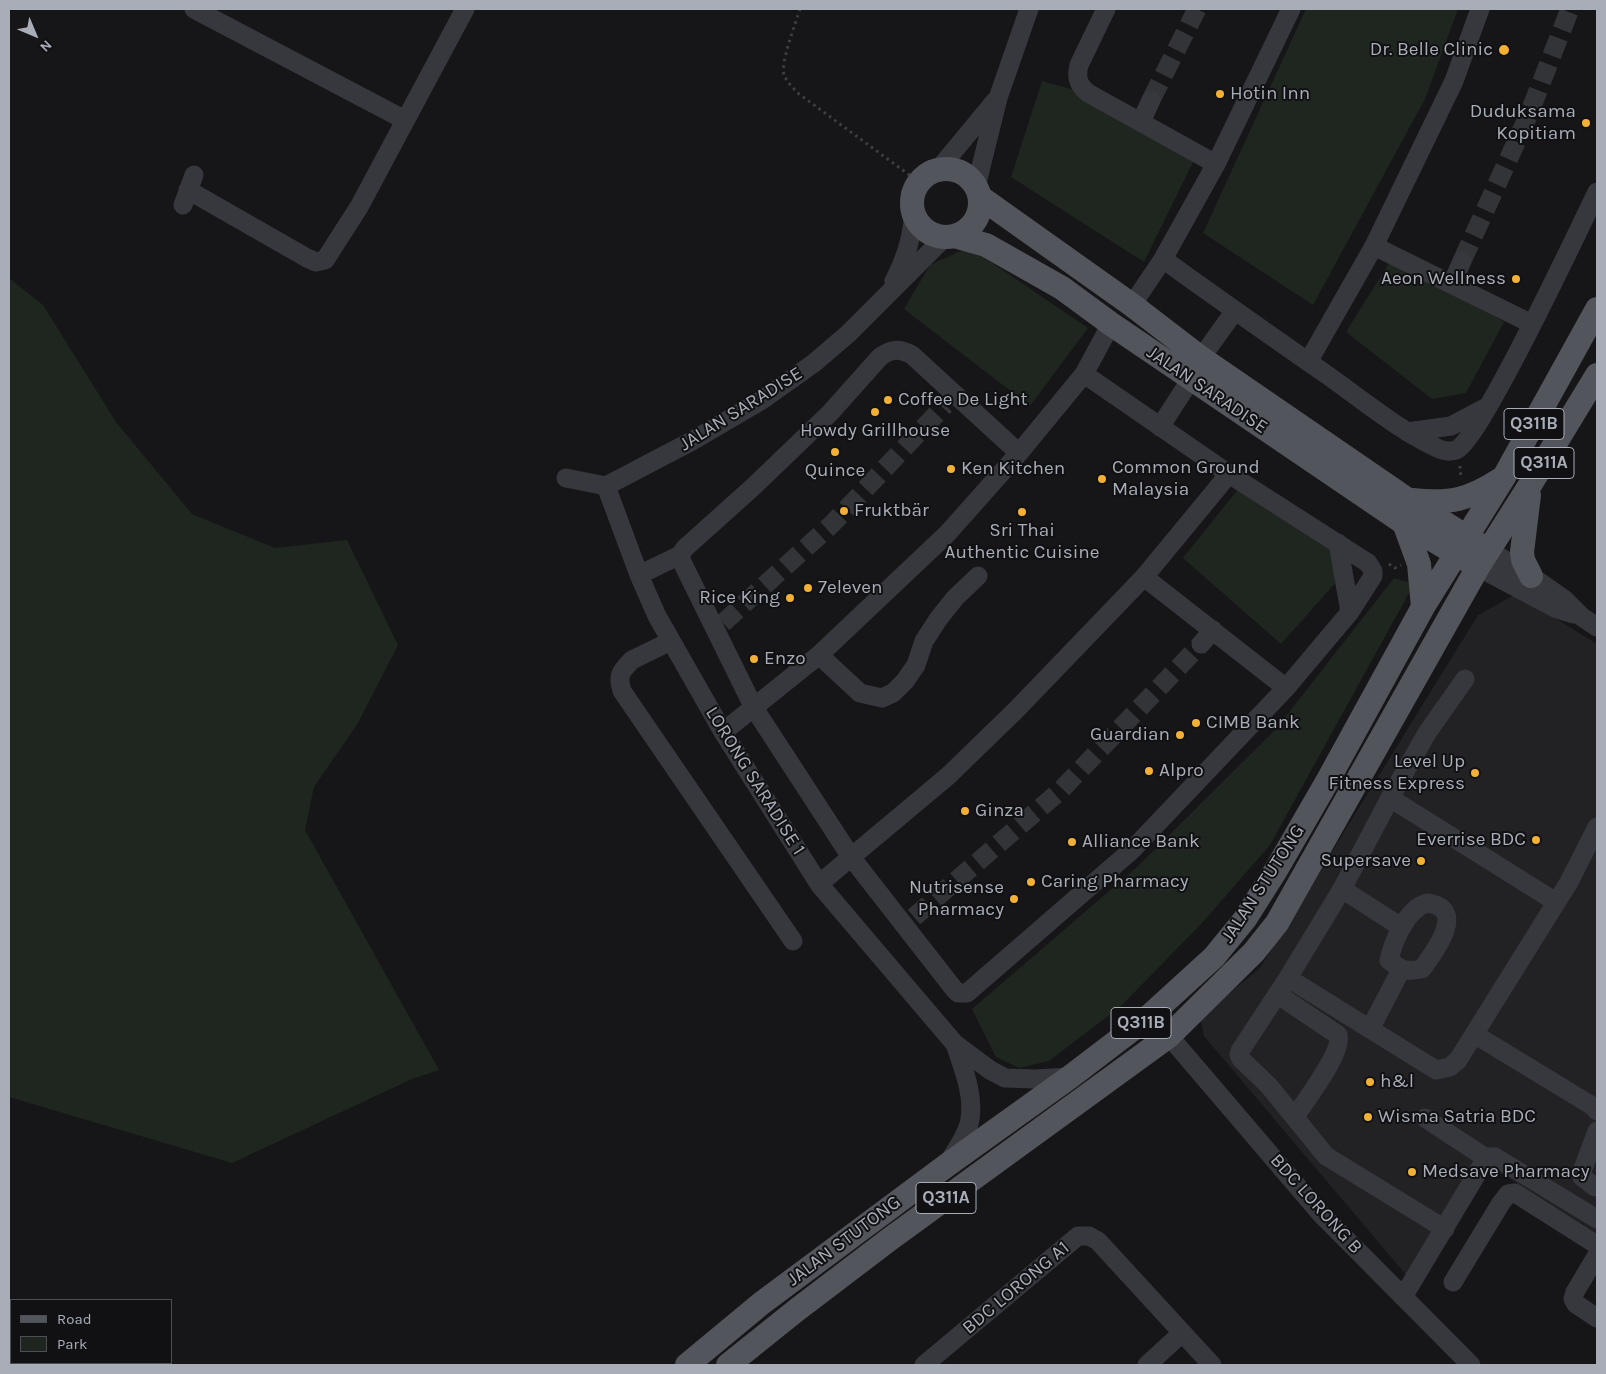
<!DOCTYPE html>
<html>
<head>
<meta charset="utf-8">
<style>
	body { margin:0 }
	#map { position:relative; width:1606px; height:1374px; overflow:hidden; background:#161618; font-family:Karla,sans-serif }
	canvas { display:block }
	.frame { position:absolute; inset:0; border:10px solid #a8adb8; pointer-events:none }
	.legend { position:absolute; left:10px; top:1299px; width:162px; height:65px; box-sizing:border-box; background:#111113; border:1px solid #4d4f55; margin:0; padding:6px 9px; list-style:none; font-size:15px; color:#a8adb8 }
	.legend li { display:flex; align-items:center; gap:10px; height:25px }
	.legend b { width:25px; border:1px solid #4d4f55 }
	.north { position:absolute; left:10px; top:10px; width:50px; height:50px; -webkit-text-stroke:4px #111113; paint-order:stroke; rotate:135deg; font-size:14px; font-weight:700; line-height:20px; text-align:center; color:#a8adb8 }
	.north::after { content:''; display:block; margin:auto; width:18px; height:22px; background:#a8adb8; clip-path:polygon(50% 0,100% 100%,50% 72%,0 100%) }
</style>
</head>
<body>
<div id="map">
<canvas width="1606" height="1374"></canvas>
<div class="frame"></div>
<ul class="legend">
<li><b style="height:6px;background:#53555c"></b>Road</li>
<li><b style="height:14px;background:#1e261f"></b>Park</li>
</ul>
<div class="north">N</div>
</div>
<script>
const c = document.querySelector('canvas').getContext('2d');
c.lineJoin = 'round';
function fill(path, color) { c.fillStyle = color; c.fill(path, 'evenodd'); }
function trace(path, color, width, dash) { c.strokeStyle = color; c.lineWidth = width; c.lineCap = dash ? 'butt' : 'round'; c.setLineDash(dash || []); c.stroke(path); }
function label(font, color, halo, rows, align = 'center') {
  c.font = font + ' Karla,sans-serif'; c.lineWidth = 4; c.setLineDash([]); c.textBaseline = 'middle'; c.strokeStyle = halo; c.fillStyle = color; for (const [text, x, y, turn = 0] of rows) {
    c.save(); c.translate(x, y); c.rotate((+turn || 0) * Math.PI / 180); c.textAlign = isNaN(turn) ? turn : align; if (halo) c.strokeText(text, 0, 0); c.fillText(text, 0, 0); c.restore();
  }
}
fill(new Path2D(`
	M 1516,594 L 1597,644 L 1597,1233 L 1492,1168 L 1418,1289 L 1204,1036 L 1200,1017 L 1260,968 L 1478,615 Z`), '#222225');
fill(new Path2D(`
	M 1306,9 L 1458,9 L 1425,99 L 1313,305 L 1203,233 Z
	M 1042,81 L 1078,91 L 1195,158 L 1144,262 L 1011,177 Z
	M 969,247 L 1088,328 L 1030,406 L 904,309 L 930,265 Z
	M 1394,255 L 1504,322 L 1466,393 L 1432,399 L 1346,332 Z
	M 9,278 L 43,305 L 116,422 L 192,514 L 275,548 L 347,540 L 398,645 L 358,723 L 314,787 L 305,830 L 439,1070 L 412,1079 L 232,1163 L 9,1097 Z
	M 1243,483 L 1333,547 L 1338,580 L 1281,644 L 1183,558 Z
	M 1394,578 L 1414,584 L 1270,845 L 1203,922 L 1121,1006 L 1049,1061 L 1019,1068 L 996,1057 L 972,1009 L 1136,868 L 1276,729 Z`), '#1e261f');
trace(new Path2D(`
	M 1151,100 L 1197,9
	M 1462,261 L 1529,114 L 1570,9
	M 723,623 L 832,524 L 945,405
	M 914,917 L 1061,790 L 1201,644`), '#333438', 19, [19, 9]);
trace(new Path2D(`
	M 800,9 C 796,22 780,64 784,75 C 787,82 793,88 799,94 L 919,182
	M 1460,466 L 1461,479
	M 1389,564 L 1395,568 L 1401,565`), '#3d3f44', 3, [2.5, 4]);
trace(new Path2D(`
	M 194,9 L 405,120
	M 1106,9 L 1079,65 C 1076,77 1078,85 1088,93 L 1216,164
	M 1141,122 L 1151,100
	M 938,170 L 995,101
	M 976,187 L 998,98 L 1029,9
	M 188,190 L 307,258 L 316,262 L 325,260 L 359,207 L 465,9
	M 183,205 L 194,175
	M 1374,246 L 1532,324
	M 1163,259 C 1218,299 1274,338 1330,377 C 1365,402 1399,430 1437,448 C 1443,451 1450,452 1456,450 C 1478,444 1580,227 1597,192
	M 894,281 C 906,258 911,240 914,215
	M 1452,284 L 1462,261
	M 1132,305 L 1163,259 L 1216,164 L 1291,9
	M 1201,358 L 1234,312
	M 1308,362 L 1374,246 L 1454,81 L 1480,9
	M 1160,427 L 1191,379
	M 1407,432 L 1451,426 L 1487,407
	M 566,478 L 606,486
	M 606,486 L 639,575 L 657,616 L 723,732 L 819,884 L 955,1044 L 990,1070 L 1005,1078 L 1035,1079 L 1070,1077
	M 606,486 L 692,441 L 762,400 L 814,363 L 849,333 L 945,237
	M 1338,543 L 1350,612
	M 1488,550 L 1531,576 L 1564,599 L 1582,617 L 1597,627
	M 680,555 L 682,562 L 754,708 L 851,857 L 954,989 L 958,993 L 967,993 L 1132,850 L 1286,688 L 1350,612 L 1373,576 L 1373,571 L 1368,563 L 1229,474 L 1084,374
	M 1478,567 L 1557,609 L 1573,614
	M 639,575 L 680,555 L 685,548 L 753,487 L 830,413 L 880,357 C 891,349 899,348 912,355 L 1019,453
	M 1144,577 L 1286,688
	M 671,641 L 632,660 C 621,671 617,675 622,691 L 793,941
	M 1201,644 L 1213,630
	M 819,655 L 860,693 L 882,698 L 893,693 L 905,681 L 916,665 L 924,641 L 939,618 L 955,598 L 978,576
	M 723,732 L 819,655 L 947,534 L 1019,453 L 1084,374 L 1111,324
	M 1390,798 L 1556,902
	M 819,884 L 948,776 L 1016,710 L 1144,577 L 1229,474
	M 1342,889 L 1401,927
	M 1427,903 C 1468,908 1435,951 1422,969 C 1406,972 1402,971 1389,960 C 1393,942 1407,908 1427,903 Z
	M 1288,978 L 1436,1070 L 1450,1067 L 1458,1060 L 1569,882 L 1597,827
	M 1277,994 L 1338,1035 C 1344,1051 1305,1101 1295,1117
	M 1370,1029 L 1401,970
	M 1474,1034 L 1594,1107 L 1597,1111
	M 1169,1036 L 1321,1214 L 1471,1365
	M 1425,1118 L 1486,1158
	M 950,1160 C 957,1148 968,1134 970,1119 C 974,1094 963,1068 955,1044
	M 1595,1187 L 1582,1177 L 1581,1174 L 1597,1131
	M 1445,1229 L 1326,1156 L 1269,1086 L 1241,1059 L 1239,1055 L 1240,1051 L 1288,978 L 1342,889 L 1390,798 L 1427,733 L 1465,679
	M 1597,1255 L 1575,1292 L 1573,1299 L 1576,1304 L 1597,1318
	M 1453,1282 L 1501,1203 L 1508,1194 L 1515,1193 L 1597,1245
	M 1403,1297 L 1482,1165 C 1486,1159 1488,1156 1495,1157 L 1597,1219
	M 21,1363 L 24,1365
	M 924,1365 L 1078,1236 L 1089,1236 L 1098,1241 L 1212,1365
	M 1147,1365 L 1182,1333`), '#37383d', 19);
trace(new Path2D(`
	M912 203a34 34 0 1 1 68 0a34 34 0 1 1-68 0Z
	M 980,197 L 1132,305 L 1201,358 L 1408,500 L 1481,546
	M 954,236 L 986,245 L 1062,288 L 1111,324 L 1404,523 L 1470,562
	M 1529,495 L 1522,552 L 1523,560 L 1531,576
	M 1412,500 C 1451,504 1468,500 1501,479
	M 1404,523 L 1419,564 L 1423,607
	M 687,1365 L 763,1302 L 947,1165 L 1070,1077 L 1146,1019 L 1214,957 L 1245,919 L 1276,870 L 1328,780 L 1423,607 L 1504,477 L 1597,309
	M 728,1365 L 798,1309 L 890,1239 L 1169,1036 L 1254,952 L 1277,923 L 1478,567 L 1530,485 L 1597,375`), '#53555c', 24);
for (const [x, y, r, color] of [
	[1504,50,6,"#f2b134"],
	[1220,94,5,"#f2b134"],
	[1586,123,5,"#f2b134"],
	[1516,279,5,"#f2b134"],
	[888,400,5,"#f2b134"],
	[875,412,5,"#f2b134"],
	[835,452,5,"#f2b134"],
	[951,469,5,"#f2b134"],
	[1102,479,5,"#f2b134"],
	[844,511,5,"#f2b134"],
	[1022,512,5,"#f2b134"],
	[808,588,5,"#f2b134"],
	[790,598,5,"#f2b134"],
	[754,659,5,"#f2b134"],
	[1196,723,5,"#f2b134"],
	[1180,735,5,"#f2b134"],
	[1149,771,5,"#f2b134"],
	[1475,773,5,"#f2b134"],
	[965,811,5,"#f2b134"],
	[1536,840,5,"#f2b134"],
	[1072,842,5,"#f2b134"],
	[1421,861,5,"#f2b134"],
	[1031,882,5,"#f2b134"],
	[1014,899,5,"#f2b134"],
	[1370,1082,5,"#f2b134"],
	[1368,1117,5,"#f2b134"],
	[1412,1172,5,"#f2b134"]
]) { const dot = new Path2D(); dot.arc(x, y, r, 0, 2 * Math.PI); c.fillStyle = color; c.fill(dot); trace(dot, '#111113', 2); }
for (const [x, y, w] of [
	[1534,424,60],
	[1544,463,60],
	[1141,1023,60],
	[946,1198,60]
]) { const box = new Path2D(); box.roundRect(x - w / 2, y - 15.5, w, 31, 4); c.fillStyle = '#111113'; c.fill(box); trace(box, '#a8adb8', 1); }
label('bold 18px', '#a8adb8', null, [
	["Q311B",1534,424],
	["Q311A",1544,463],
	["Q311B",1141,1023],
	["Q311A",946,1198]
]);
label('19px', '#a8adb8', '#111113', [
	["Dr. Belle Clinic",1493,50,"right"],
	["Hotin Inn",1230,94],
	["Duduksama",1576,112,"right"],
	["Kopitiam",1576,134,"right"],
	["Aeon Wellness",1506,279,"right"],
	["Coffee De Light",898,400],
	["Howdy Grillhouse",875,431,"center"],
	["Common Ground",1112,468],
	["Malaysia",1112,490],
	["Ken Kitchen",961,469],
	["Quince",835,471,"center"],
	["Fruktbär",854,511],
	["Sri Thai",1022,531,"center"],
	["Authentic Cuisine",1022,553,"center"],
	["7eleven",818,588],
	["Rice King",780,598,"right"],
	["Enzo",764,659],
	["CIMB Bank",1206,723],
	["Guardian",1170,735,"right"],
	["Level Up",1465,762,"right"],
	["Fitness Express",1465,784,"right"],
	["Alpro",1159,771],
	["Ginza",975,811],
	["Everrise BDC",1526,840,"right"],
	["Alliance Bank",1082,842],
	["Supersave",1411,861,"right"],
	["Caring Pharmacy",1041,882],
	["Nutrisense",1004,888,"right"],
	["Pharmacy",1004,910,"right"],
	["h&l",1380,1082],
	["Wisma Satria BDC",1378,1117],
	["Medsave Pharmacy",1422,1172]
], 'left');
label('19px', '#a8adb8', '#111113', [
	["JALAN SARADISE",1207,390,34],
	["JALAN SARADISE",741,409,-32],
	["LORONG SARADISE 1",755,781,58],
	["JALAN STUTONG",1263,884,-57],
	["BDC LORONG B",1316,1204,48],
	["JALAN STUTONG",844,1241,-37],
	["BDC LORONG A1",1016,1288,-40]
]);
</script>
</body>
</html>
